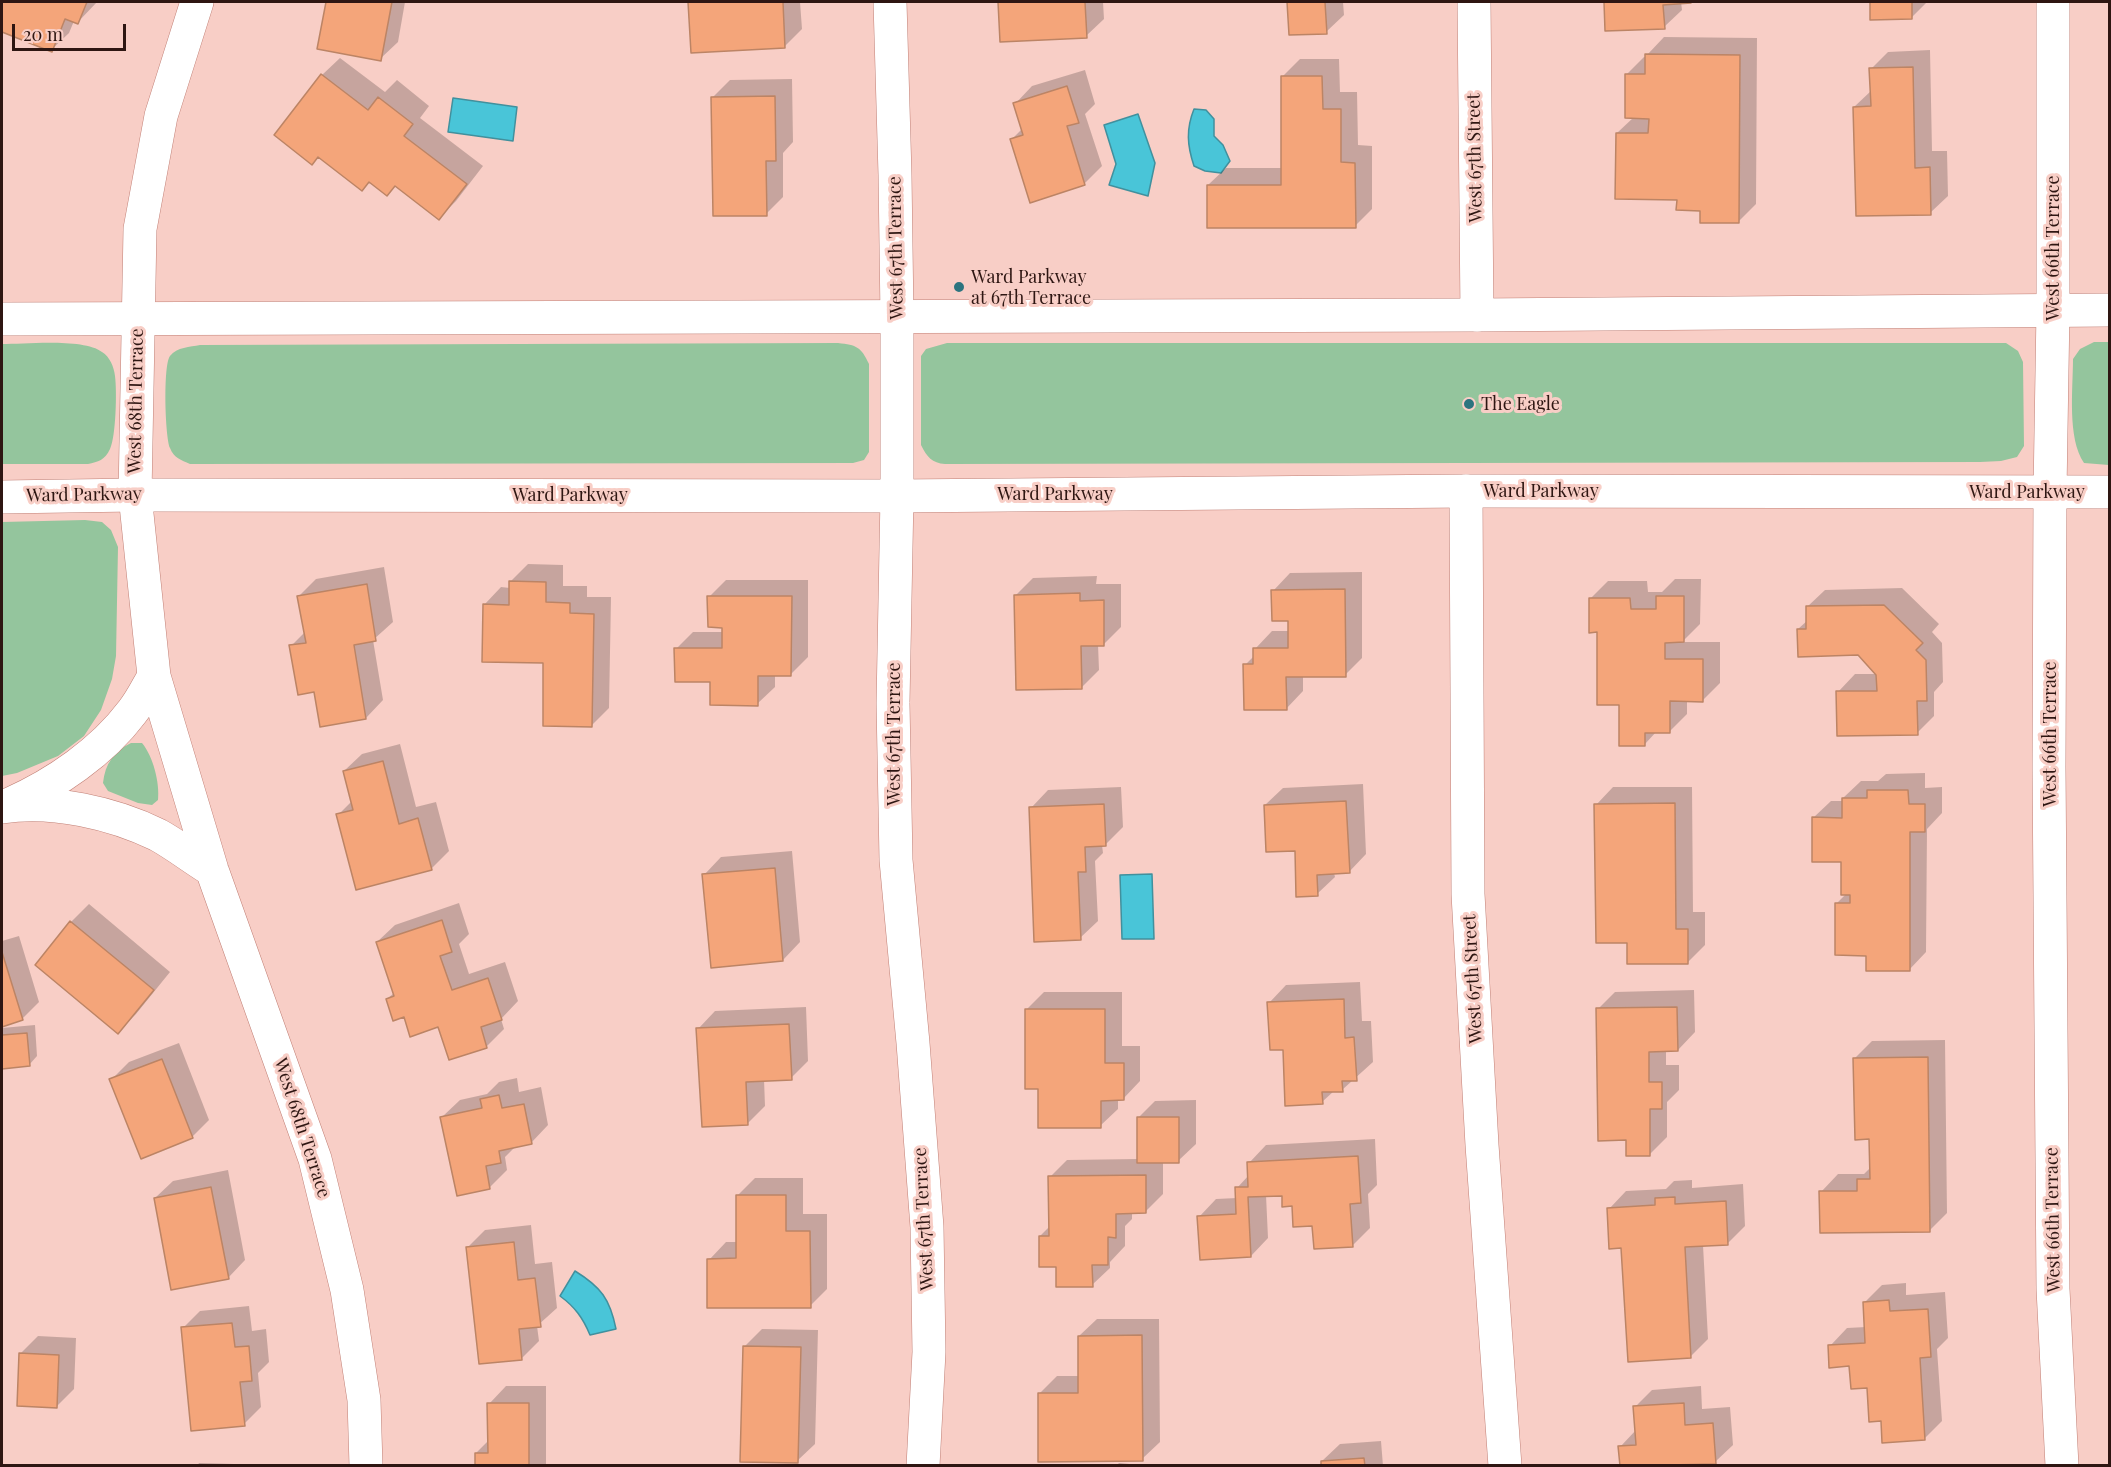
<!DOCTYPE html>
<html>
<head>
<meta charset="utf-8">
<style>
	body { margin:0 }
	#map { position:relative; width:2111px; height:1467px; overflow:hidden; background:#f8cec6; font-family:"Playfair Display",serif }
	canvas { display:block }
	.frame { position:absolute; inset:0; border:3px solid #2e1612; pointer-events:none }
	.scale { position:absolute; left:12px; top:24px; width:114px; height:27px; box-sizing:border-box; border:3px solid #2e1612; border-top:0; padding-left:8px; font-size:18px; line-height:21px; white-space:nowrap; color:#2e1612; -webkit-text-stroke:4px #f8cec6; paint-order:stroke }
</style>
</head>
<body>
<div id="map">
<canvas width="2111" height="1467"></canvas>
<div class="frame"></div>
<div class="scale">20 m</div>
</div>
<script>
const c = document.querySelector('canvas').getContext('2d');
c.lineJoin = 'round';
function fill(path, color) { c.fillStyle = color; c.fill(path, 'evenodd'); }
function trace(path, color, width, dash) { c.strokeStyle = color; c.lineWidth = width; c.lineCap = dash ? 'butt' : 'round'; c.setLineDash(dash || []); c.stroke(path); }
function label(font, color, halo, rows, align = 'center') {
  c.font = font + ' "Playfair Display",serif'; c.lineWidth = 6; c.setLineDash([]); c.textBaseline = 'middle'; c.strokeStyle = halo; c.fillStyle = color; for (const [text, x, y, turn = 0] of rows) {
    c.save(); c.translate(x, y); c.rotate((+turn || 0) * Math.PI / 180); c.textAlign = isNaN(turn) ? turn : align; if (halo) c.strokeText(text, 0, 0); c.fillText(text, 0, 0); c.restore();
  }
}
fill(new Path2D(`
	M 2094,342 L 2109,342 L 2109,465 L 2084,463 C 2067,438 2073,389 2073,359 L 2080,349 Z
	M 838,343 C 857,345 861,347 869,364 L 869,452 L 864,460 L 853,463 L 190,464 C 181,460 174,458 170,448 C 165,436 163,365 170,356 C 177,347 190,347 200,345 Z
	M 947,343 L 2006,343 L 2018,351 L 2023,362 L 2024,446 L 2017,457 L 2001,461 L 1980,462 L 945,464 C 932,463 927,457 921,445 L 921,356 L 926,349 Z
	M 2,344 C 26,344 84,338 102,352 C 110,357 114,367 115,376 C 117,391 116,437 110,449 C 105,460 98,462 88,464 L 2,464 Z
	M 85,520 L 102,522 L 111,530 L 118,547 L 116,656 L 112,679 L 101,710 L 84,736 L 58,756 L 17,773 L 2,776 L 2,522 Z
	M 131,743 L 142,743 C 153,756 160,783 158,800 L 152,805 L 138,803 L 108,791 L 103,783 C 105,764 114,751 131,743 Z`), '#94c59d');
const water = new Path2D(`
	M 453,98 L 517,107 L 513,141 L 448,132 Z
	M 1194,109 L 1206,110 L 1214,119 L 1214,136 L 1223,145 L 1230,161 L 1221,173 L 1205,171 L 1194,166 C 1187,145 1186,129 1194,109 Z
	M 1138,114 L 1155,163 L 1148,196 L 1109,185 L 1116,164 L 1104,125 Z
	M 1152,874 L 1154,939 L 1122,939 L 1120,875 Z
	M 575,1271 C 601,1287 610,1299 616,1329 L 590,1335 C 583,1318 575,1307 560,1296 Z`);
fill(water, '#49c5d8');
trace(water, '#41909d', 1.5);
fill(new Path2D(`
	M 2,2 L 97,2 L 78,22 L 74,21 L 69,33 L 51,50 L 2,31 Z
	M 328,2 L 405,2 L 398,42 L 380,59 L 319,48 Z
	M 690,2 L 800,2 L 802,29 L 784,47 L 692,52 Z
	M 999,2 L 1103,2 L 1104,19 L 1086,36 L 1001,40 Z
	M 1289,2 L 1343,2 L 1344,15 L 1326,32 L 1291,34 Z
	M 1605,2 L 1690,2 L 1681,2 L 1682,10 L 1664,27 L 1606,30 Z
	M 1871,2 L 1927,2 L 1912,17 L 1871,18 Z
	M 1664,37 L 1757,38 L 1756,204 L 1738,222 L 1701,210 L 1678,198 L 1617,133 L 1634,117 L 1627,74 L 1644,57 L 1647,57 L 1647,55 Z
	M 1930,50 L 1932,151 L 1947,151 L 1948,196 L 1930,213 L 1854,107 L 1872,90 L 1871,69 L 1888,52 Z
	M 340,58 L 385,92 L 397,80 L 429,106 L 420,118 L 483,166 L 456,201 L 439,218 L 396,185 L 370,181 L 276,135 L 322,75 Z
	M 1300,59 L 1339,59 L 1340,92 L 1357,92 L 1358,145 L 1372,146 L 1372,209 L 1355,226 L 1208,185 L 1226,168 L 1283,168 L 1283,76 Z
	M 1085,70 L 1095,104 L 1085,114 L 1102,166 L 1084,184 L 1012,139 L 1023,128 L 1015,104 L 1032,86 Z
	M 792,79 L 793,142 L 783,153 L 783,197 L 766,214 L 712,98 L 730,80 Z
	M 528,564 L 563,565 L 563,586 L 587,586 L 587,597 L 611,597 L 609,708 L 592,725 L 545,661 L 484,605 L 501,587 L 510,588 L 510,582 Z
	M 384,567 L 393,622 L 373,640 L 383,700 L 366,718 L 316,690 L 291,646 L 305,632 L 299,596 L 316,579 Z
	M 1362,572 L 1362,658 L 1345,675 L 1303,676 L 1303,691 L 1286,709 L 1245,665 L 1255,655 L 1255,649 L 1272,631 L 1289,631 L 1289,619 L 1273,591 L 1290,573 Z
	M 1097,576 L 1096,584 L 1121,584 L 1121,627 L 1104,644 L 1098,644 L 1099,670 L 1081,688 L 1016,595 L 1033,578 Z
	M 1675,579 L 1701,579 L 1700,624 L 1682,642 L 1720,642 L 1720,683 L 1703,700 L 1687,700 L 1687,714 L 1669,732 L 1657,731 L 1645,744 L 1620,703 L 1590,599 L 1608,581 L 1647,581 L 1648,592 L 1662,592 Z
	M 726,580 L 808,580 L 808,657 L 791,674 L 775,675 L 775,687 L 757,704 L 711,680 L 676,649 L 693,632 L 724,632 L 709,597 Z
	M 1902,588 L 1939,624 L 1932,632 L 1942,643 L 1943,682 L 1934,692 L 1934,716 L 1917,733 L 1838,692 L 1855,674 L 1878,674 L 1859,654 L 1798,629 L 1808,620 L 1807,607 L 1825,590 Z
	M 400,744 L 416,807 L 436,802 L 449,851 L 431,869 L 338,815 L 352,801 L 344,771 L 362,754 Z
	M 1925,773 L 1925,788 L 1942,787 L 1942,813 L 1927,829 L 1926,952 L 1909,970 L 1867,954 L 1837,903 L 1847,893 L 1842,861 L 1813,818 L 1831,801 L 1843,801 L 1843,798 L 1861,781 L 1878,781 L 1886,774 Z
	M 1363,784 L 1366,854 L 1349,872 L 1334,873 L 1335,877 L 1317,894 L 1296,849 L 1265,805 L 1283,788 Z
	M 1121,787 L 1123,827 L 1105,845 L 1102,845 L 1103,853 L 1095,861 L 1098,921 L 1080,938 L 1031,808 L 1048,790 Z
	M 1613,787 L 1692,787 L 1693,912 L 1705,912 L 1705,945 L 1688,962 L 1628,942 L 1596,805 Z
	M 792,851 L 800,942 L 783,960 L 704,875 L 721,857 Z
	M 459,903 L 469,934 L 459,944 L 469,974 L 505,962 L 518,1001 L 501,1019 L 504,1029 L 487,1046 L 450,1058 L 439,1025 L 405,1015 L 387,999 L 394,993 L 377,942 L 395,925 Z
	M 89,904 L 170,972 L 136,1014 L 118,1032 L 37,965 L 71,922 Z
	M 19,936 L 39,1002 L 22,1019 L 3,1025 L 2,941 Z
	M 1360,982 L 1362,1021 L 1371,1021 L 1373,1062 L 1342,1090 L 1334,1091 L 1322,1102 L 1284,1048 L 1269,1003 L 1286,985 Z
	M 1694,990 L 1695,1032 L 1678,1050 L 1666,1050 L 1666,1065 L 1679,1065 L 1679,1090 L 1667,1102 L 1667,1137 L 1650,1154 L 1628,1139 L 1598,1009 L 1615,992 Z
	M 1044,992 L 1122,992 L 1122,1046 L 1140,1046 L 1140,1081 L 1123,1099 L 1118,1099 L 1118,1109 L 1100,1126 L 1026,1010 Z
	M 806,1007 L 808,1061 L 791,1078 L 764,1079 L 765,1106 L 747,1124 L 698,1029 L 715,1011 Z
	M 35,1025 L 37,1056 L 29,1065 L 2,1067 L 2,1028 Z
	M 1945,1040 L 1947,1213 L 1930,1230 L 1821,1192 L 1838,1174 L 1864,1174 L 1871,1167 L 1871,1138 L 1855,1058 L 1872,1041 Z
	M 179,1043 L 209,1120 L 192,1137 L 111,1080 L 129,1062 Z
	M 517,1078 L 519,1092 L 541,1087 L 548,1125 L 531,1143 L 516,1146 L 505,1157 L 507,1170 L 490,1187 L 442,1117 L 460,1100 L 487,1094 L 499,1082 Z
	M 1196,1100 L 1196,1144 L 1178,1161 L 1163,1161 L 1163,1194 L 1145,1212 L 1132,1212 L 1132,1219 L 1125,1226 L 1125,1246 L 1110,1262 L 1110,1268 L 1092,1285 L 1058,1265 L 1040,1236 L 1050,1226 L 1050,1177 L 1067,1160 L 1138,1159 L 1138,1118 L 1155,1101 Z
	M 1375,1139 L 1377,1185 L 1368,1194 L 1370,1228 L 1352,1246 L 1314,1225 L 1283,1194 L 1266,1195 L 1268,1238 L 1251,1256 L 1199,1217 L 1216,1199 L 1237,1198 L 1237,1188 L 1249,1175 L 1249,1163 L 1266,1145 Z
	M 228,1170 L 245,1260 L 228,1278 L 155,1198 L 173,1181 Z
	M 755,1178 L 803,1178 L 803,1214 L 827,1214 L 827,1289 L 810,1306 L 709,1260 L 726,1242 L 737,1242 L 737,1196 Z
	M 1692,1180 L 1692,1188 L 1743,1184 L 1745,1226 L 1728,1243 L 1703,1245 L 1708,1339 L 1691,1356 L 1622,1246 L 1609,1209 L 1626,1191 L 1666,1189 L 1674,1181 Z
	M 531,1225 L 535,1264 L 552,1262 L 557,1308 L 537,1326 L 539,1341 L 521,1359 L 468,1247 L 485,1230 Z
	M 1906,1283 L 1906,1295 L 1945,1292 L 1948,1338 L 1937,1349 L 1942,1421 L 1924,1439 L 1882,1419 L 1868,1386 L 1851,1365 L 1830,1346 L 1847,1328 L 1866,1327 L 1865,1302 L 1882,1285 Z
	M 249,1306 L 252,1331 L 266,1329 L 269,1362 L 258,1373 L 261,1407 L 244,1424 L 183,1328 L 200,1311 Z
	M 1097,1319 L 1159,1319 L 1160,1442 L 1142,1459 L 1039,1394 L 1057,1376 L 1080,1376 L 1079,1336 Z
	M 762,1329 L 818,1330 L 815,1444 L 797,1461 L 744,1347 Z
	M 38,1336 L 76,1338 L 74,1389 L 57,1406 L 20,1354 Z
	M 506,1386 L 546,1386 L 546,1466 L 476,1466 L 476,1453 L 489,1440 L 489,1404 Z
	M 1701,1386 L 1702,1409 L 1730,1407 L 1733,1445 L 1715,1462 L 1708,1463 L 1708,1466 L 1621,1466 L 1620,1447 L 1636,1430 L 1635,1407 L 1652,1390 Z
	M 1381,1441 L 1383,1466 L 1323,1466 L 1322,1461 L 1340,1444 Z
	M 199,1463 L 269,1465 L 269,1466 L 197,1466 Z
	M 1119,1463 L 1151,1466 L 1116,1466 Z`), '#0003');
const building = new Path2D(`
	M 2,2 L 87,2 L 78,24 L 65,19 L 52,52 L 2,32 Z
	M 326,2 L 392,2 L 381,61 L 317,49 Z
	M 688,2 L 783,2 L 785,48 L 691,53 Z
	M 998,2 L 1085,2 L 1087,38 L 1000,42 Z
	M 1287,2 L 1325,2 L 1327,34 L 1289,35 Z
	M 1604,2 L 1691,2 L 1691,3 L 1663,5 L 1665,29 L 1605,31 Z
	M 1870,2 L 1912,2 L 1912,19 L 1870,20 Z
	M 1645,54 L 1740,55 L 1739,223 L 1700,223 L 1700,211 L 1676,210 L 1677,200 L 1615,199 L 1616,133 L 1648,133 L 1649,119 L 1625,118 L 1625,74 L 1645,74 Z
	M 1913,67 L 1915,168 L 1930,167 L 1931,215 L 1856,216 L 1853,107 L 1871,106 L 1869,68 Z
	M 321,74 L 368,110 L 378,97 L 413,124 L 404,136 L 467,184 L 439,220 L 395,186 L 387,196 L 369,182 L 362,191 L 318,157 L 312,165 L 274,135 Z
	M 1281,76 L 1322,76 L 1323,109 L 1341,109 L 1341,162 L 1355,163 L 1356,228 L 1207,228 L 1207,185 L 1281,185 Z
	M 1067,86 L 1079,123 L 1067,126 L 1085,185 L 1030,203 L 1010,139 L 1023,135 L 1013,103 Z
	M 775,96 L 776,161 L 766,161 L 767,216 L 713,216 L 711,97 Z
	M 509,581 L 546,582 L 546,602 L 570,603 L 570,613 L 594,614 L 592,727 L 543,726 L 543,663 L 482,662 L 483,604 L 509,605 Z
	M 367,584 L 376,641 L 354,645 L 366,719 L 320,727 L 314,692 L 298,695 L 289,645 L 306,643 L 297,596 Z
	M 1345,589 L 1346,677 L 1286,677 L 1287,710 L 1244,710 L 1243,664 L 1253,664 L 1253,648 L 1288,648 L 1288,621 L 1272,621 L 1271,590 Z
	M 1080,593 L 1080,601 L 1104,600 L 1104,646 L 1081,646 L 1082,689 L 1016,690 L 1014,595 Z
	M 707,596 L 792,596 L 791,676 L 758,676 L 758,706 L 710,705 L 710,682 L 675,682 L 674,648 L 722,648 L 722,628 L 708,627 Z
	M 1656,596 L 1684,596 L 1684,642 L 1665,643 L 1665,659 L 1703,659 L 1703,702 L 1670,701 L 1670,733 L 1645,733 L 1645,746 L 1619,746 L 1619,705 L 1597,705 L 1597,632 L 1589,633 L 1589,598 L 1630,598 L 1631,609 L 1656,609 Z
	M 1884,605 L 1923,643 L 1916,650 L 1926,660 L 1927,701 L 1917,701 L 1918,735 L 1837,736 L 1836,691 L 1877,691 L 1876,675 L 1858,655 L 1798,657 L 1797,629 L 1806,629 L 1806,606 Z
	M 383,761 L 399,824 L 418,818 L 432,870 L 356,890 L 336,814 L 353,810 L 343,771 Z
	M 1867,790 L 1908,790 L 1909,804 L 1925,804 L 1925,832 L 1910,832 L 1910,971 L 1866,971 L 1866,956 L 1835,955 L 1835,903 L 1850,903 L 1850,895 L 1841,895 L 1841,862 L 1812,862 L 1812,817 L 1842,818 L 1842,798 L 1867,798 Z
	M 1346,801 L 1350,873 L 1317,875 L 1318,896 L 1296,897 L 1295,851 L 1266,852 L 1264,805 Z
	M 1675,803 L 1676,929 L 1688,929 L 1688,964 L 1627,964 L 1627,943 L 1596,943 L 1594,804 Z
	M 1104,804 L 1106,846 L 1085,847 L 1086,872 L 1078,872 L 1081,940 L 1034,942 L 1029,807 Z
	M 775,868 L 783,961 L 711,968 L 702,874 Z
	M 442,920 L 452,952 L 440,956 L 452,990 L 488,978 L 502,1020 L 481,1027 L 487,1048 L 449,1060 L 438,1027 L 410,1037 L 404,1017 L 393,1021 L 386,999 L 394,996 L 376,942 Z
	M 70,921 L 154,990 L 118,1034 L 35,965 Z
	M 2,952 L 23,1020 L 2,1027 Z
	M 1344,999 L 1345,1038 L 1354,1037 L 1357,1081 L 1342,1081 L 1343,1092 L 1322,1092 L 1323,1104 L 1285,1106 L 1283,1050 L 1270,1050 L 1267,1002 Z
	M 1677,1007 L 1678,1051 L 1649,1052 L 1649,1082 L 1662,1082 L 1662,1109 L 1650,1109 L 1650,1156 L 1626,1156 L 1626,1140 L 1598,1141 L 1596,1008 Z
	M 1025,1009 L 1105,1009 L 1105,1063 L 1124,1063 L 1124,1100 L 1101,1101 L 1101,1128 L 1038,1128 L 1038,1089 L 1025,1089 Z
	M 789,1024 L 792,1080 L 746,1082 L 748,1125 L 702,1127 L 696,1028 Z
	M 27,1033 L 30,1066 L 2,1069 L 2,1035 Z
	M 1928,1057 L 1930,1232 L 1820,1233 L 1819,1191 L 1857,1191 L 1857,1179 L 1870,1179 L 1869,1139 L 1855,1140 L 1853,1058 Z
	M 162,1059 L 193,1138 L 141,1159 L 109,1079 Z
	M 499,1095 L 502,1108 L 524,1104 L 532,1144 L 499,1151 L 501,1163 L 486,1166 L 490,1189 L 457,1196 L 440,1117 L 482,1108 L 480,1099 Z
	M 1137,1117 L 1179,1117 L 1179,1163 L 1137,1163 Z
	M 1358,1156 L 1361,1203 L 1350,1204 L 1353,1247 L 1314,1249 L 1312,1226 L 1293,1227 L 1292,1206 L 1282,1207 L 1282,1196 L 1248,1197 L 1251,1257 L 1200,1260 L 1197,1216 L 1236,1214 L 1235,1187 L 1248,1187 L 1247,1162 Z
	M 1146,1175 L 1146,1213 L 1116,1214 L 1116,1238 L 1108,1237 L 1108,1265 L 1092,1265 L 1093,1287 L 1056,1287 L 1056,1267 L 1039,1267 L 1039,1236 L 1049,1236 L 1048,1176 Z
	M 211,1187 L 229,1279 L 171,1290 L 154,1198 Z
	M 736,1195 L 786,1195 L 786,1231 L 810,1231 L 811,1308 L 707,1308 L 707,1259 L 736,1258 Z
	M 1675,1197 L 1675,1204 L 1726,1201 L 1728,1245 L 1685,1247 L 1691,1358 L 1628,1362 L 1621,1248 L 1609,1249 L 1607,1208 L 1655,1205 L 1655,1198 Z
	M 514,1242 L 518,1280 L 535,1278 L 541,1327 L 519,1329 L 522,1360 L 479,1364 L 466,1247 Z
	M 1889,1300 L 1890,1311 L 1928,1309 L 1931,1357 L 1920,1358 L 1925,1440 L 1882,1443 L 1881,1421 L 1869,1422 L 1867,1388 L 1851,1389 L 1849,1366 L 1829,1368 L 1828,1345 L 1865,1343 L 1863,1302 Z
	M 232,1323 L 235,1347 L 249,1346 L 252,1381 L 240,1382 L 245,1426 L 191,1431 L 181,1327 Z
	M 1142,1335 L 1143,1461 L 1038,1462 L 1038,1393 L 1078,1393 L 1078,1336 Z
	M 743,1346 L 801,1347 L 798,1463 L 740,1462 Z
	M 19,1353 L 59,1355 L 57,1408 L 17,1406 Z
	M 487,1403 L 529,1403 L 529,1466 L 475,1466 L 475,1453 L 488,1453 Z
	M 1684,1403 L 1685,1425 L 1713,1423 L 1716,1464 L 1620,1466 L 1618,1446 L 1636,1445 L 1633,1406 Z
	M 1364,1458 L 1365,1466 L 1321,1466 L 1321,1461 Z`);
fill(building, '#f4a57a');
trace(building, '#bc8465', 1.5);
const minor = new Path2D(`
	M 197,2 L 161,116 L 140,229 L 135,495 L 154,676 L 212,870 L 315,1159 L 347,1290 L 364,1400 L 366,1466
	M 890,2 L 895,175 L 897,316 L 897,496 L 893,703 L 896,860 L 913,1043 L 927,1227 L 929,1352 L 923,1466
	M 1474,2 L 1477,315
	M 2053,2 L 2053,310 L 2050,492 L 2049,767 L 2053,1289 L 2062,1466
	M 1466,491 L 1468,894 L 1482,1145 L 1505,1466
	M 10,804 C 55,784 102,752 132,712 C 141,701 147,688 154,676
	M 2,807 C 52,799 113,813 158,835 C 176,845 194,859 212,870`);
const primary = new Path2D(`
	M 2,319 L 1477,315 L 2110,310
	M 2,497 L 135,495 L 897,496 L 1466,491 L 2110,492`);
trace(minor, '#c07f75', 34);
trace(primary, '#c07f75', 34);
trace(minor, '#fff', 33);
trace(primary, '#fff', 33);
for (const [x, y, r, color] of [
	[959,287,6,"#2c747f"],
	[1469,404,6,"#2c747f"]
]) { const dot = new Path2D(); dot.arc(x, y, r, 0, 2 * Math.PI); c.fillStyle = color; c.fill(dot); trace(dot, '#f8cec6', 2); }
label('18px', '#2e1612', '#f8cec6', [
	["West 67th Street",1475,158,-91],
	["West 67th Terrace",896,248,-91],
	["West 66th Terrace",2053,248,-90],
	["West 68th Terrace",136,401,-89],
	["Ward Parkway",1541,491],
	["Ward Parkway",2027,492],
	["Ward Parkway",1055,494],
	["Ward Parkway",84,495,-1],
	["Ward Parkway",570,495],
	["West 67th Terrace",894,734,-90],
	["West 66th Terrace",2050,734,-90],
	["West 67th Street",1473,979,-93],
	["West 68th Terrace",302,1128,72],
	["West 67th Terrace",924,1219,-93],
	["West 66th Terrace",2053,1220,-91]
]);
label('18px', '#2e1612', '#f8cec6', [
	["Ward Parkway",971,277],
	["at 67th Terrace",971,298],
	["The Eagle",1481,404]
], 'left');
</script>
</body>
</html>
